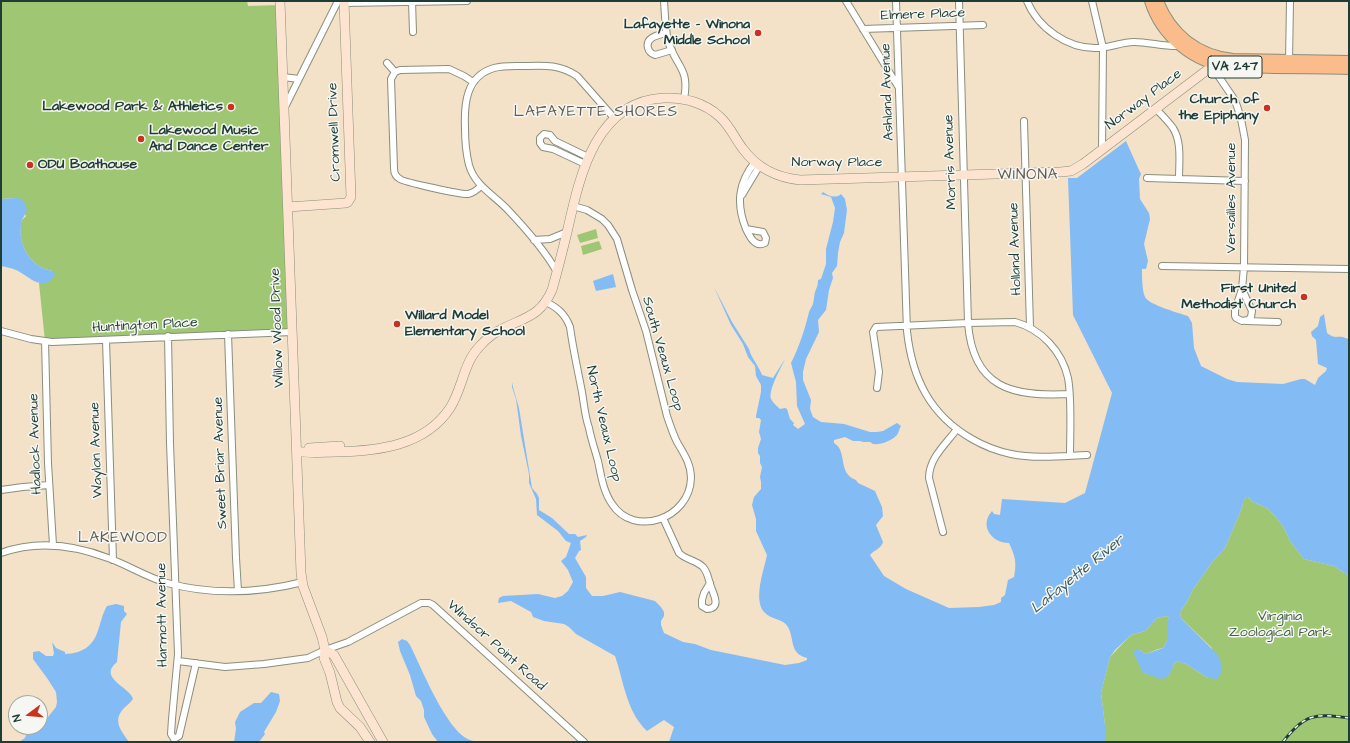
<!DOCTYPE html>
<html>
<head>
<meta charset="utf-8">
<style>
	body { margin:0 }
	#map { position:relative; width:1350px; height:743px; overflow:hidden; background:#f3e1c8; font-family:"Architects Daughter",sans-serif }
	canvas { display:block }
	.frame { position:absolute; inset:0; border:2px solid #1f3d34; pointer-events:none }
	.north { position:absolute; left:8px; top:695px; width:40px; height:40px; box-sizing:border-box; background:#f6f6f2; border:1px solid #a0aca6; border-radius:50%; rotate:254deg; font-size:11px; font-weight:700; line-height:16px; text-align:center; color:#1f3d34 }
	.north::after { content:''; display:block; margin:auto; width:14px; height:18px; background:#c8321e; clip-path:polygon(50% 0,100% 100%,50% 72%,0 100%) }
</style>
</head>
<body>
<div id="map">
<canvas width="1350" height="743"></canvas>
<div class="frame"></div>
<div class="north">N</div>
</div>
<script>
const c = document.querySelector('canvas').getContext('2d');
c.lineJoin = 'round';
function fill(path, color) { c.fillStyle = color; c.fill(path, 'evenodd'); }
function trace(path, color, width, dash) { c.strokeStyle = color; c.lineWidth = width; c.lineCap = dash ? 'butt' : 'round'; c.setLineDash(dash || []); c.stroke(path); }
function label(font, color, halo, rows, align = 'center') {
  c.font = font + ' "Architects Daughter",sans-serif'; c.lineWidth = 3; c.setLineDash([]); c.textBaseline = 'middle'; c.strokeStyle = halo; c.fillStyle = color; for (const [text, x, y, turn = 0] of rows) {
    c.save(); c.translate(x, y); c.rotate((+turn || 0) * Math.PI / 180); c.textAlign = isNaN(turn) ? turn : align; if (halo) c.strokeText(text, 0, 0); c.fillText(text, 0, 0); c.restore();
  }
}
fill(new Path2D(`
	M 1,1 L 247,1 L 248,6 L 280,5 L 292,332 L 45,341 L 39,283 L 42,283 L 53,271 C 38,269 26,257 22,242 C 20,236 21,229 21,223 L 22,220 L 26,216 L 16,198 L 1,199 Z
	M 596,229 L 598,238 L 580,243 L 577,235 Z
	M 599,241 L 602,249 L 583,255 L 581,246 Z
	M 1247,497 L 1248,497 L 1253,502 L 1267,508 L 1275,516 L 1283,526 L 1290,541 L 1304,559 L 1334,566 L 1346,574 L 1349,578 L 1349,742 L 1105,742 L 1105,725 L 1101,693 L 1110,657 L 1126,640 L 1131,635 L 1145,631 L 1157,618 L 1166,616 L 1168,617 L 1169,619 L 1167,620 L 1167,641 L 1163,648 C 1156,649 1152,652 1146,654 L 1140,650 L 1137,650 L 1143,673 L 1168,676 L 1176,661 L 1186,664 L 1208,678 L 1212,648 L 1181,618 L 1180,612 L 1187,602 L 1192,591 L 1213,561 L 1225,548 L 1242,508 L 1243,501 Z`), '#9fc672');
fill(new Path2D(`
	M 1126,141 L 1139,170 L 1141,174 L 1139,179 L 1140,199 L 1149,213 L 1150,219 L 1144,244 L 1148,261 L 1146,269 L 1142,269 C 1142,275 1142,291 1145,297 C 1149,305 1179,313 1188,316 L 1192,323 L 1194,348 L 1201,366 L 1227,379 L 1237,382 L 1283,384 L 1301,379 L 1305,379 L 1315,385 L 1318,378 L 1326,371 L 1327,368 L 1318,364 L 1316,340 L 1312,336 L 1311,332 L 1318,326 L 1320,317 L 1324,314 L 1327,333 C 1335,339 1335,336 1343,337 C 1345,338 1347,339 1349,338 L 1349,578 L 1346,574 L 1334,566 L 1304,559 L 1290,541 L 1283,526 L 1275,516 L 1267,508 L 1253,502 L 1248,497 C 1243,499 1243,503 1242,508 L 1225,548 L 1213,561 L 1192,591 L 1187,602 L 1180,612 L 1181,618 L 1218,655 L 1221,663 L 1222,670 L 1219,677 L 1217,679 L 1208,678 L 1186,664 L 1176,661 C 1173,665 1172,672 1168,676 C 1161,683 1151,674 1143,673 L 1133,652 L 1136,650 L 1140,650 L 1146,654 L 1163,648 L 1167,641 L 1167,619 L 1169,619 L 1168,617 L 1166,616 L 1157,618 L 1145,631 L 1131,635 L 1115,650 L 1110,657 L 1101,693 L 1105,725 L 1105,742 L 669,742 L 674,727 L 664,720 L 647,731 C 626,711 624,682 615,656 L 576,634 L 569,627 L 564,624 L 544,621 L 533,617 L 531,612 L 511,601 L 498,603 L 499,598 L 503,596 L 538,594 L 555,598 L 562,596 L 568,591 L 573,582 L 568,570 L 561,561 L 566,557 L 571,543 L 566,541 L 558,531 L 537,515 L 536,499 L 529,483 L 529,474 L 521,436 L 516,399 L 512,387 L 513,382 L 513,387 L 519,408 L 532,488 L 537,494 L 539,498 L 539,510 L 552,518 L 569,534 L 575,534 L 578,537 L 587,535 L 586,537 L 580,541 L 581,550 L 579,551 L 575,558 L 586,577 L 586,588 L 592,596 L 603,596 L 620,592 L 655,601 L 661,607 L 664,612 L 664,616 L 661,621 L 661,625 L 664,633 L 683,642 L 695,644 L 711,650 L 785,665 L 799,663 L 807,660 L 807,658 C 789,653 795,640 788,627 C 783,618 771,620 764,612 C 753,599 764,570 767,555 L 756,531 L 756,519 L 752,505 L 754,497 L 761,489 L 761,482 L 760,477 L 762,467 L 760,463 L 760,456 L 758,453 L 758,448 L 761,439 L 759,432 L 761,420 L 759,418 L 756,418 L 756,416 L 761,392 L 761,385 L 756,376 L 755,366 L 748,357 L 743,344 L 731,325 L 714,287 L 732,322 L 749,349 C 751,358 759,366 762,375 L 773,378 L 785,359 C 781,368 768,390 771,399 C 773,403 777,406 780,409 L 785,408 L 787,409 L 790,419 L 794,423 L 793,425 L 798,429 L 805,424 L 797,406 L 796,382 L 791,363 C 799,347 805,329 809,312 C 810,309 812,307 813,304 C 814,300 814,296 815,292 C 817,287 818,285 818,280 L 821,279 L 826,264 L 826,249 L 833,222 L 835,208 L 831,197 L 821,194 L 823,192 C 828,196 836,199 841,194 L 845,199 L 847,210 L 844,233 L 840,242 L 838,253 L 837,266 L 832,273 L 833,278 L 829,290 L 826,310 L 818,320 L 819,332 L 806,359 L 803,372 L 803,380 L 811,400 L 810,409 L 813,417 L 821,422 L 844,424 L 870,432 L 877,432 L 883,431 L 897,423 L 901,426 C 899,429 899,432 897,435 C 891,441 881,445 873,444 L 870,442 L 863,442 L 860,441 L 853,441 L 845,437 L 834,440 L 834,443 C 848,451 837,473 856,480 L 858,483 L 875,491 L 882,507 L 883,516 L 876,525 L 883,542 C 881,549 874,550 870,555 L 884,576 L 906,589 L 949,608 L 979,607 L 994,605 L 1001,602 L 1001,598 L 1005,595 L 1008,580 L 1014,577 C 1017,562 1015,556 1009,543 C 991,543 979,525 992,511 L 994,514 L 1000,515 L 1002,499 L 1065,503 L 1085,493 L 1112,393 L 1073,315 L 1068,178 L 1077,178 Z
	M 16,198 L 22,199 C 31,213 25,211 21,223 C 21,229 20,236 22,242 C 26,257 38,269 53,271 L 55,273 C 54,277 53,278 50,281 C 38,289 26,274 16,270 C 12,268 6,267 1,266 L 1,199 Z
	M 613,274 L 616,287 L 596,291 L 593,281 Z
	M 116,604 L 124,606 L 124,611 L 127,614 L 121,622 L 117,662 C 97,678 130,687 133,699 C 130,703 127,705 124,708 C 112,721 121,730 129,742 L 19,742 L 25,738 L 26,735 L 40,727 L 56,707 L 57,702 L 56,692 L 47,678 L 33,659 L 33,652 L 39,651 L 46,656 L 53,656 L 54,653 L 52,642 L 56,648 L 65,652 L 65,654 C 70,654 73,653 78,652 C 101,644 97,623 107,606 Z
	M 402,639 L 407,641 L 410,645 C 421,667 447,732 470,740 C 474,742 480,740 485,742 L 438,742 L 432,734 L 424,717 L 424,710 L 421,701 L 416,696 L 410,675 L 400,651 L 398,642 Z
	M 271,692 L 279,694 L 280,701 L 276,712 L 264,732 L 265,734 L 259,742 L 234,742 L 236,729 L 235,722 L 240,712 L 254,703 L 261,703 Z`), '#83bbf4');
const street = new Path2D(`
	M 412,1 L 413,32
	M 664,1 C 665,14 665,28 668,41 C 676,67 690,68 684,99
	M 846,1 L 899,88
	M 896,1 L 907,331 C 912,378 930,415 972,439 C 984,446 997,451 1011,454 C 1036,459 1062,456 1087,455
	M 959,1 L 968,323 C 973,388 1012,397 1069,394
	M 1027,1 C 1038,28 1068,49 1097,48 C 1110,48 1121,42 1134,42 C 1149,42 1165,47 1180,46
	M 1092,1 L 1103,48 L 1102,150
	M 344,3 L 467,1
	M 863,29 L 983,25
	M 666,33 C 659,35 645,37 648,48 C 649,52 652,54 655,55 L 672,50
	M 1289,62 L 1290,1
	M 387,63 L 395,72
	M 1216,64 L 1217,74 L 1234,99 L 1237,106 L 1241,119 L 1245,140 L 1244,267 L 1242,289 L 1252,311 L 1251,317 L 1248,320 L 1242,321 L 1236,318 L 1235,316 L 1235,310 L 1242,289
	M 283,77 L 299,79
	M 473,82 L 464,76 L 449,69 L 400,70 L 395,72 L 391,79 L 394,168 C 394,173 396,177 400,179 C 403,182 463,195 468,194 C 473,193 477,190 481,186
	M 285,107 L 338,1
	M 1156,109 C 1162,115 1168,121 1173,128 C 1182,142 1179,162 1179,179
	M 1024,121 L 1030,327
	M 585,164 L 553,149 L 543,147 L 540,143 L 540,138 L 544,134 L 550,135 L 555,141 L 588,157
	M 1147,178 L 1245,181
	M 742,195 L 760,165
	M 746,229 C 736,204 738,183 755,162
	M 746,229 L 763,232 L 766,238 L 765,243 C 755,248 750,237 746,229 Z
	M 534,240 L 550,239 L 567,232
	M 1162,266 L 1349,269
	M 557,272 C 544,249 526,229 508,210 C 494,195 475,186 469,165 C 466,153 465,140 465,128 C 464,104 466,76 494,68 C 504,65 516,66 527,66 C 545,65 561,65 577,76 L 614,118
	M 546,302 C 558,308 565,314 570,327 C 573,349 578,371 582,392 C 584,404 585,417 589,428 C 591,439 595,450 598,461 C 601,475 603,491 612,504 C 634,538 690,519 691,478 C 691,464 684,454 677,442 C 673,434 670,425 667,416 L 646,331 L 632,290 L 617,239 L 608,225 L 602,219 L 587,210 L 573,206
	M 1246,321 L 1278,322
	M 1,331 L 31,339 L 52,342 L 292,332
	M 228,334 L 236,558 L 238,591
	M 168,336 L 170,443 L 178,654 L 172,719 L 171,734 L 174,739 L 179,736 L 196,663
	M 106,340 L 113,560
	M 45,341 L 48,463 L 53,545
	M 877,388 L 879,372 L 873,332 L 876,327 L 968,323 L 1015,322 C 1041,329 1062,351 1068,378 C 1072,400 1070,432 1070,456
	M 1,490 L 23,487 L 49,485
	M 663,518 L 679,553 C 686,560 696,560 703,567 C 708,573 708,578 710,584 C 712,592 723,608 707,609 L 702,606 L 702,600 L 704,593 L 710,583
	M 943,532 L 929,478 C 929,458 946,444 957,429
	M 1,553 C 37,540 74,545 108,558 C 128,565 146,577 167,583 C 211,595 259,593 303,582
	M 178,661 L 225,667 L 264,664 L 308,658 L 325,650 L 348,642 L 421,603 L 429,603 L 433,605 L 584,742`);
const secondary = new Path2D(`
	M 280,1 L 301,573 L 303,586 L 322,637 L 325,650 L 324,658 L 330,673 L 337,702 L 340,708 L 360,727 L 370,742
	M 288,207 L 346,203 L 348,202 L 351,197 L 344,1
	M 309,448 L 340,446
	M 297,451 C 310,454 323,452 336,452 C 378,451 425,446 450,408 C 463,388 463,363 480,346 C 487,338 495,332 504,328 C 527,317 541,315 552,290 C 558,269 563,249 568,228 C 580,175 596,101 664,98 C 684,97 705,103 720,117 C 730,126 735,139 743,149 C 757,168 778,178 800,180 L 1060,172 L 1071,171 L 1083,164 L 1219,61
	M 325,650 L 334,655 L 383,742`);
const primary = new Path2D(`
	M 1150,1 C 1161,36 1193,63 1230,67 C 1244,68 1259,67 1273,68 C 1298,68 1324,68 1349,69
	M 1158,1 C 1171,34 1197,55 1233,59 L 1349,61`);
trace(street, '#898f7e', 8);
trace(secondary, '#898f7e', 10);
trace(primary, '#898f7e', 12);
trace(street, '#fff', 6);
trace(secondary, '#fde4d0', 9);
trace(primary, '#f9bc8a', 10);
const rail = new Path2D(`
	M 1283,742 C 1304,714 1315,713 1349,718`);
trace(rail, '#1f3d34', 3);
trace(rail, '#f6f6f2', 1.5, [4.5]);
for (const [x, y, r, color] of [
	[758,33,4,"#c8321e"],
	[231,107,4,"#c8321e"],
	[1267,108,4,"#c8321e"],
	[141,139,4,"#c8321e"],
	[30,165,4,"#c8321e"],
	[1304,297,4,"#c8321e"],
	[397,324,4,"#c8321e"]
]) { const dot = new Path2D(); dot.arc(x, y, r, 0, 2 * Math.PI); c.fillStyle = color; c.fill(dot); trace(dot, '#f6f6f2', 1.5); }
for (const [x, y, w] of [
	[1235,67,54]
]) { const box = new Path2D(); box.roundRect(x - w / 2, y - 11, w, 22, 3); c.fillStyle = '#f6f6f2'; c.fill(box); trace(box, '#1f3d34', 1); }
label('bold 13px', '#1f3d34', null, [
	["VA 247",1235,67]
]);
label('14px', '#1f3d34', '#f6f6f2', [
	["Elmere Place",923,15,-2],
	["Ashland Avenue",888,92,-92],
	["Norway Place",1144,100,-37],
	["Cromwell Drive",335,132,-92],
	["Morris Avenue",951,162,-92],
	["Norway Place",837,163],
	["Versailles Avenue",1232,198,-90],
	["Holland Avenue",1016,249,-92],
	["Huntington Place",145,326,-3],
	["Willow Wood Drive",278,328,-92],
	["South Veaux Loop",662,354,74],
	["North Veaux Loop",603,424,77],
	["Hadlock Avenue",36,444,-92],
	["Waylon Avenue",97,450,-92],
	["Sweet Briar Avenue",221,463,-92],
	["Harmott Avenue",163,615,-91],
	["Windsor Point Road",496,646,42]
]);
label('bold 14px', '#1f3d34', '#f6f6f2', [
	["Lafayette - Winona",750,25],
	["Middle School",750,41],
	["Church of",1259,100],
	["the Epiphany",1259,116],
	["Lakewood Park & Athletics",223,107],
	["Lakewood Music",149,131,"left"],
	["And Dance Center",149,147,"left"],
	["ODU Boathouse",38,165,"left"],
	["First United",1296,289],
	["Methodist Church",1296,305],
	["Willard Model",405,316,"left"],
	["Elementary School",405,332,"left"]
], 'right');
label('14px', '#3f5f44', '#f6f6f2', [
	["Virginia",1280,617],
	["Zoological Park",1280,633]
]);
c.letterSpacing = '1px';
label('15px', '#645e51', '#f6f6f2', [
	["LAFAYETTE SHORES",596,113],
	["WINONA",1028,176],
	["LAKEWOOD",123,539]
]);
c.letterSpacing = '0px';
label('italic 15px', '#385c64', '#f6f6f2', [
	["Lafayette River",1078,575,-39]
]);
</script>
</body>
</html>
